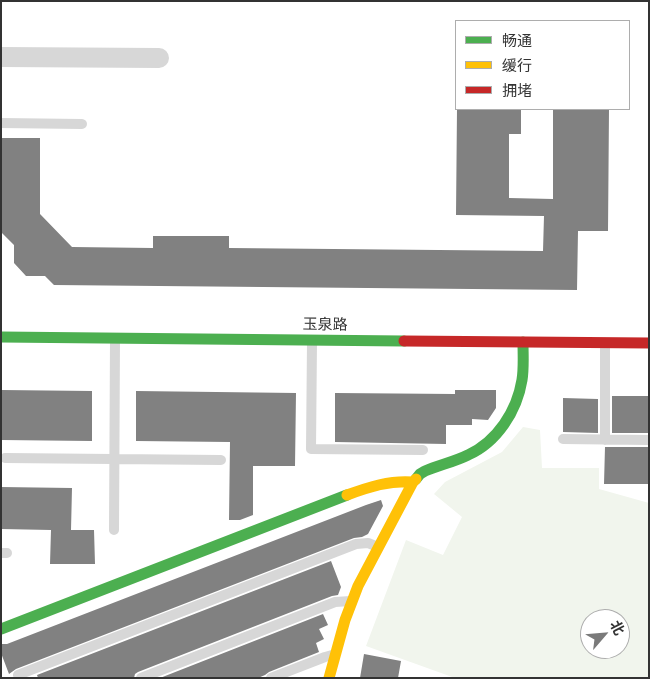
<!DOCTYPE html>
<html>
<head>
<meta charset="utf-8">
<style>
	body { margin:0 }
	#map { position:relative; width:650px; height:679px; overflow:hidden; background:#fff; font-family:"Work Sans","Noto Sans SC",sans-serif }
	canvas { display:block }
	.frame { position:absolute; inset:0; border:2px solid #333; pointer-events:none }
	.legend { position:absolute; left:455px; top:20px; width:175px; height:90px; box-sizing:border-box; background:#fff; border:1px solid #adadad; margin:0; padding:6px 9px; list-style:none; font-size:15px; color:#333 }
	.legend li { display:flex; align-items:center; gap:10px; height:25px }
	.legend b { width:25px; border:1px solid #adadad }
	.north { position:absolute; left:580px; top:609px; width:50px; height:50px; box-sizing:border-box; background:#fff; border:1px solid #adadad; border-radius:50%; rotate:63deg; font-size:14px; font-weight:700; line-height:20px; text-align:center; color:#333 }
	.north::after { content:''; display:block; margin:auto; width:18px; height:22px; background:#7a7a7a; clip-path:polygon(50% 0,100% 100%,50% 72%,0 100%) }
</style>
</head>
<body>
<div id="map">
<canvas width="650" height="679"></canvas>
<div class="frame"></div>
<ul class="legend">
<li><b style="height:6px;background:#4caf50"></b>畅通</li>
<li><b style="height:6px;background:#ffc107"></b>缓行</li>
<li><b style="height:6px;background:#c62828"></b>拥堵</li>
</ul>
<div class="north">北</div>
</div>
<script>
const c = document.querySelector('canvas').getContext('2d');
c.lineJoin = 'round';
function fill(path, color) { c.fillStyle = color; c.fill(path, 'evenodd'); }
function trace(path, color, width, dash) { c.strokeStyle = color; c.lineWidth = width; c.lineCap = dash ? 'butt' : 'round'; c.setLineDash(dash || []); c.stroke(path); }
function label(font, color, halo, rows, align = 'center') {
  c.font = font + ' "Work Sans","Noto Sans SC",sans-serif'; c.lineWidth = 5; c.setLineDash([]); c.textBaseline = 'middle'; c.strokeStyle = halo; c.fillStyle = color; for (const [text, x, y, turn = 0] of rows) {
    c.save(); c.translate(x, y); c.rotate((+turn || 0) * Math.PI / 180); c.textAlign = isNaN(turn) ? turn : align; if (halo) c.strokeText(text, 0, 0); c.fillText(text, 0, 0); c.restore();
  }
}
fill(new Path2D(`
	M 523,427 L 540,430 L 542,468 L 599,468 L 599,489 L 649,503 L 649,678 L 455,678 L 366,646 L 406,540 L 443,555 L 462,517 L 434,494 L 445,482 L 502,452 ZM 590,619 L 620,619 L 620,649 L 590,649 Z`), '#f1f5ed');
fill(new Path2D(`
	M 457,109 L 521,109 L 521,134 L 509,134 L 509,198 L 553,199 L 553,109 L 609,109 L 608,231 L 578,231 L 577,290 L 54,285 L 45,276 L 26,276 L 14,263 L 14,245 L 1,232 L 2,138 L 40,138 L 40,214 L 72,247 L 153,248 L 153,236 L 229,236 L 229,248 L 543,251 L 544,216 L 456,215 Z
	M 1,390 L 92,391 L 92,441 L 1,440 Z
	M 455,390 L 496,390 L 496,408 L 488,420 L 472,419 L 472,425 L 446,425 L 446,444 L 335,442 L 335,393 L 455,394 Z
	M 136,391 L 296,393 L 295,466 L 253,466 L 253,515 L 240,520 L 229,520 L 230,442 L 136,441 Z
	M 612,396 L 649,396 L 649,433 L 612,433 Z
	M 563,398 L 598,399 L 598,433 L 563,432 Z
	M 605,447 L 649,447 L 649,484 L 604,484 Z
	M 1,487 L 72,488 L 71,530 L 94,530 L 95,564 L 50,564 L 51,530 L 1,529 Z
	M 381,500 L 383,506 L 368,534 L 362,537 L 354,538 L 16,669 L 9,674 L 1,653 L 1,644 L 7,644 L 366,505 Z
	M 331,561 L 341,587 L 338,595 L 332,596 L 138,672 L 135,674 L 134,678 L 38,678 L 37,675 Z
	M 323,614 L 328,625 L 319,629 L 324,639 L 316,643 L 319,652 L 269,672 L 265,675 L 258,678 L 160,678 Z
	M 364,654 L 401,661 L 398,678 L 360,678 Z`), '#818181');
trace(new Path2D(`
	M 1,123 L 82,124
	M 312,342 L 311,449 L 423,450
	M 563,439 L 649,440
	M 605,440 L 605,343
	M 5,458 L 221,460
	M 114,530 L 115,339
	M 1,553 L 7,553
	M 18,675 L 356,544 L 368,543 L 378,547
	M 141,678 L 335,602 L 351,601
	M 271,678 L 325,657 L 332,655`), '#d7d7d7', 10);
trace(new Path2D(`
	M 1,57 L 159,58`), '#d7d7d7', 20);
trace(new Path2D(`
	M 1,337 L 404,341
	M 416,479 L 420,474 L 425,471 C 439,465 454,462 468,455 C 497,442 517,411 522,380 C 524,368 523,355 523,342
	M 1,629 L 347,495`), '#4caf50', 11);
trace(new Path2D(`
	M 347,495 C 369,487 390,480 413,482
	M 329,678 L 345,620 L 358,586 L 413,482 L 416,479`), '#ffc107', 11);
trace(new Path2D(`
	M 404,341 L 649,343`), '#c62828', 11);
label('15px', '#333', '#fff', [
	["玉泉路",325,325,1]
]);
</script>
</body>
</html>
